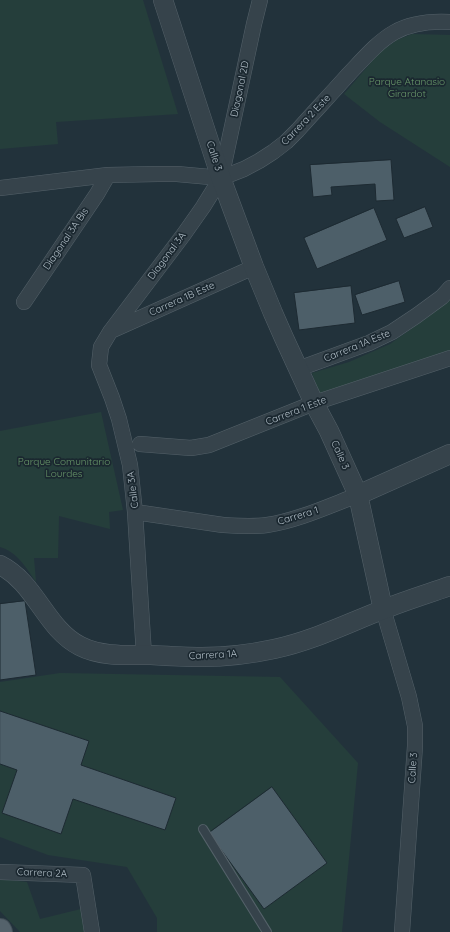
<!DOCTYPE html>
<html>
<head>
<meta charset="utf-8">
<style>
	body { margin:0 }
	canvas { display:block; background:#22323b }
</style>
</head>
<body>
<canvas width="450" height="932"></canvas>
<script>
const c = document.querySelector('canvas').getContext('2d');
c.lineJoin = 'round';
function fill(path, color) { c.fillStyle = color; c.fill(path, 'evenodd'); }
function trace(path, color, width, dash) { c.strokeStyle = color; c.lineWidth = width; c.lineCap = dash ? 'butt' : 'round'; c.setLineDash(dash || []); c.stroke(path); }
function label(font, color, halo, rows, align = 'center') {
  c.font = font + ' Quicksand,sans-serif'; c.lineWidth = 3.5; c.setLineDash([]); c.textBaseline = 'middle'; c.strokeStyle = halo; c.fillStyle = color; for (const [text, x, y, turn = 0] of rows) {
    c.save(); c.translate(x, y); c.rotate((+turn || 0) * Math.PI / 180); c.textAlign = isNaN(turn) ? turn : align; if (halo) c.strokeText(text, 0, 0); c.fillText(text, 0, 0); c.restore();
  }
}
fill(new Path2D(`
	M 0,0 L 143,0 L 178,114 L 56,122 L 58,144 L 0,149 Z
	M 412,34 L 450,35 L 450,167 L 380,122 L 344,94 L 380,52 L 397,40 Z
	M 450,299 L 450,351 L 319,395 L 312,373 L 349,362 L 390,344 L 428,317 Z
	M 101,412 L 123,510 L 109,512 L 110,529 L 59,516 L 58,558 L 34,558 L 36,582 C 26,567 17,552 0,547 L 0,431 Z
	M 60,673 L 280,677 L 358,763 L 342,932 L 157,932 L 157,918 L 127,867 L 48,855 L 0,837 L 0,682 Z
	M 0,879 L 27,882 L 40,919 L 81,909 L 86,932 L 20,932 L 0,911 Z`), '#253e3b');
const building = new Path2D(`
	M 391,160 L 394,200 L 376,201 L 375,184 L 331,187 L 332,195 L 313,197 L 310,165 Z
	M 425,207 L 433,227 L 404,238 L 396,219 Z
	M 374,208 L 387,240 L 317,269 L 304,238 Z
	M 399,281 L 405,302 L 362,315 L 355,295 Z
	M 351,286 L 355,323 L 299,330 L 294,293 Z
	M 25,601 L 36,675 L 0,680 L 0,604 Z
	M 0,711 L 89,741 L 81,765 L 176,798 L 165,830 L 73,799 L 61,834 L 2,813 L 17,770 L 0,764 Z
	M 272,787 L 327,863 L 264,909 L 209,833 Z`);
fill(building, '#4d5f69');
trace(building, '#1d2a32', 1);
const service = new Path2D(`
	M 203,829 L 267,932`);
const minor = new Path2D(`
	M 0,188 L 108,175 L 158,174 L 177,174 L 221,178 L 244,169 L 259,161 L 273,152 L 286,142 L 298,130 C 314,112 331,94 347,76 C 381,40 396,19 450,22
	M 24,302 L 97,194 L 108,175
	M 113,330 L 254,267
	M 298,369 L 369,343 L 392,332 L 416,316 L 442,297 L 450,288
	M 140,444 L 191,448 L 209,445 L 314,403 L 450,358
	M 135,512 L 223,525 C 238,526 252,527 267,525 C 296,521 329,506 358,495
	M 383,609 L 409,697 L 415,726 L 415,746 L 402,932
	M 144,655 L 135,512 L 130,465 L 119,419 L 112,398 L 99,365 L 101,347 L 110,332 L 184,234 L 203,207 L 221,178 L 254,24 L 260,0
	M 0,872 L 83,875 L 92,932`);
const tertiary = new Path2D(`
	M 163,0 L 221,178 L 254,267 L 273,313 L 284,338 L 314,403 L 329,431 L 358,495 L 383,609
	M 358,495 L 450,454
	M 0,565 C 36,583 45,628 80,646 C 101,657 128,655 151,655 C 168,656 185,657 202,657 C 226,657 251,654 274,649 C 312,641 346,624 382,610 C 404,601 427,594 450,586`);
const primary = new Path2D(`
	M 0,930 L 1,932`);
trace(service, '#546169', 10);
trace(minor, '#546169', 16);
trace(tertiary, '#546169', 20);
trace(primary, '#424f57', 24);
trace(service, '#36434b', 8);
trace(minor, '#36434b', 15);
trace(tertiary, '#36434b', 19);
trace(primary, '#54626b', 22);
label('10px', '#69986a', '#1b2830', [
	["Parque Atanasio",407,82],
	["Girardot",407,94],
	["Parque Comunitario",64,462],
	["Lourdes",64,474]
]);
label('10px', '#b1bec7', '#1b2830', [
	["Diagonal 2D",240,89,-78],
	["Carrera 2 Este",306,120,-46],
	["Calle 3",214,156,72],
	["Diagonal 3A Bis",66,239,-56],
	["Diagonal 3A",167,256,-53],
	["Carrera 1B Este",182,299,-24],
	["Carrera 1A Este",357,346,-22],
	["Carrera 1 Este",296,411,-21],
	["Calle 3",340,455,66],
	["Calle 3A",133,490,-97],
	["Carrera 1",298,516,-17],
	["Carrera 1A",213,655,-3],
	["Calle 3",413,768,-86],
	["Carrera 2A",42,873,2]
]);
</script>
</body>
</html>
